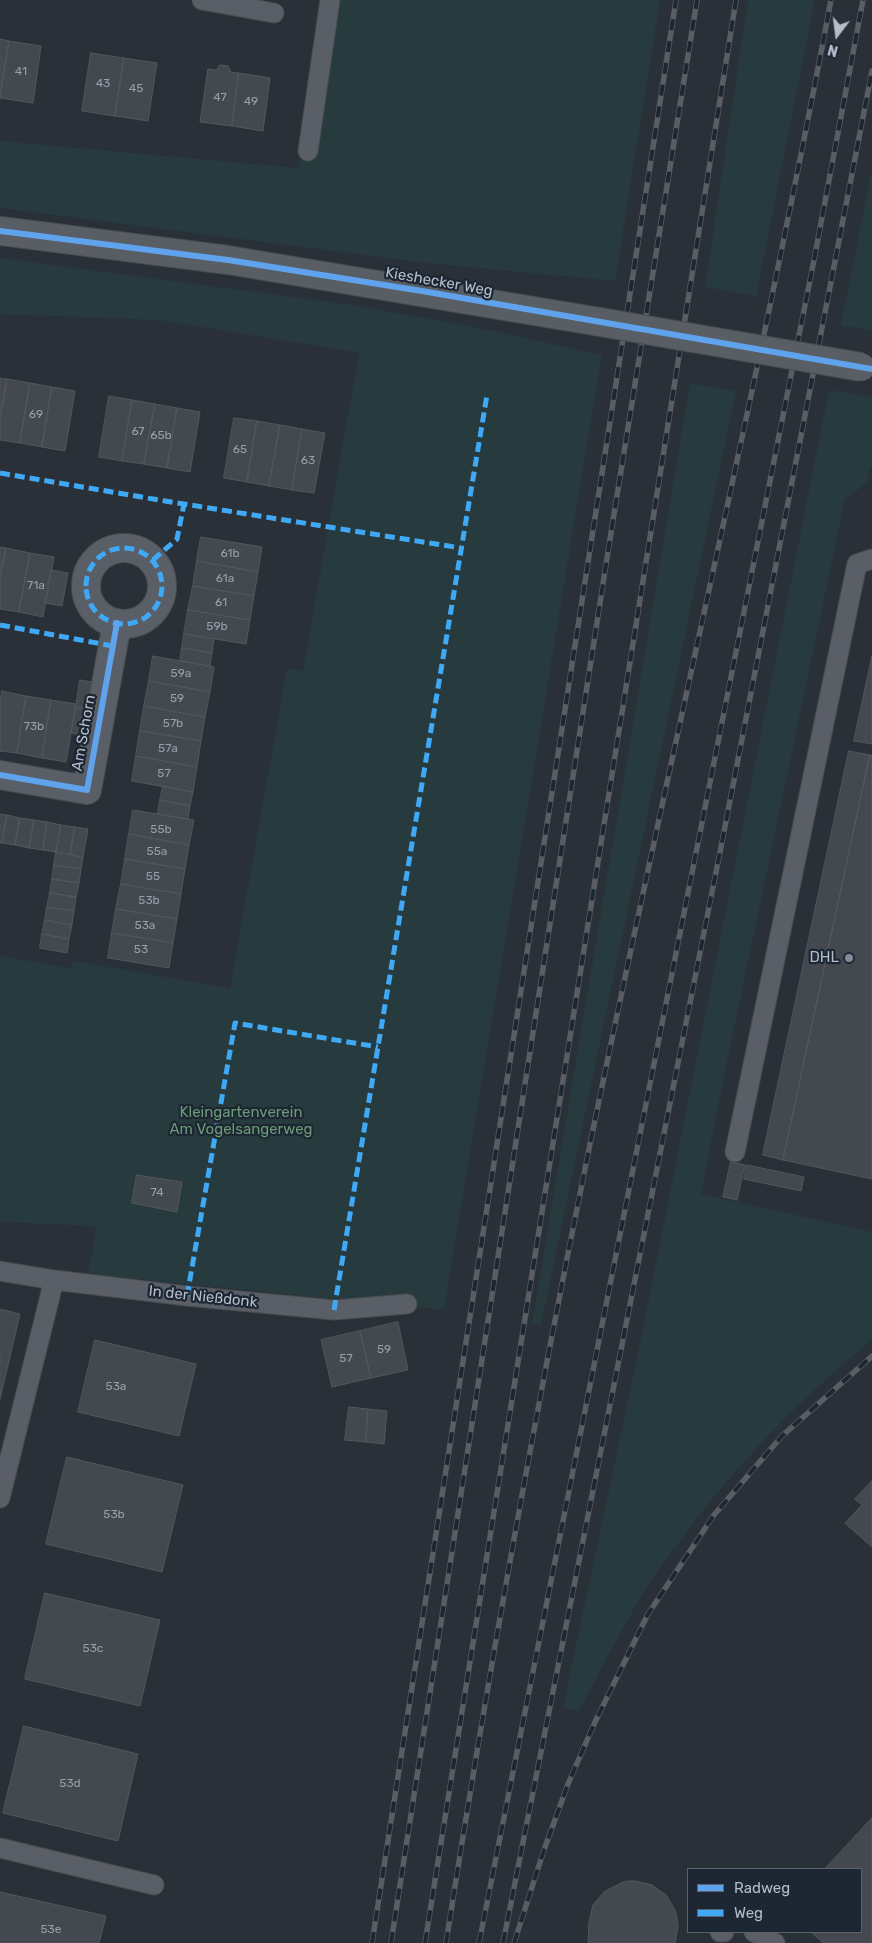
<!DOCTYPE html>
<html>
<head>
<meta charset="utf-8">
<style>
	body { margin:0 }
	#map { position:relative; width:872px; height:1943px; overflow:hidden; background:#2a3038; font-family:Rubik,sans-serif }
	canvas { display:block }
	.legend { position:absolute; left:687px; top:1868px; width:175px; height:65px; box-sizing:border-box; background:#1d2633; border:1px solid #59626f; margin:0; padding:6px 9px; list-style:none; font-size:15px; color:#b4bcc9 }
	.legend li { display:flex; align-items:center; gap:10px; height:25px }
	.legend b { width:25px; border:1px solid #59626f }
	.north { position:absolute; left:812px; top:10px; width:50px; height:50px; -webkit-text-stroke:4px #1d2633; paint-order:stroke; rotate:195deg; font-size:14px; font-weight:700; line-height:20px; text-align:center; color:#b4bcc9 }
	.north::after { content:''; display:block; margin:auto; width:18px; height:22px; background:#b4bcc9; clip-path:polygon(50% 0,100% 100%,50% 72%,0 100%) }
</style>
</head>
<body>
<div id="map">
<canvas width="872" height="1943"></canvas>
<ul class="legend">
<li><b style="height:6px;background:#60a3ed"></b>Radweg</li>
<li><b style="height:6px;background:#3fa9f5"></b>Weg</li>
</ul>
<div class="north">N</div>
</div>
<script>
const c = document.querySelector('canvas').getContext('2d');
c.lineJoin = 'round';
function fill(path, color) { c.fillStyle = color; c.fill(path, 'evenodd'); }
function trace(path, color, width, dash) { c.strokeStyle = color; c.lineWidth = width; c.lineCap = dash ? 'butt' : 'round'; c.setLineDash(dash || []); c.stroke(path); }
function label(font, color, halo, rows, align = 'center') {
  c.font = font + ' Rubik,sans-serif'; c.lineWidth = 4.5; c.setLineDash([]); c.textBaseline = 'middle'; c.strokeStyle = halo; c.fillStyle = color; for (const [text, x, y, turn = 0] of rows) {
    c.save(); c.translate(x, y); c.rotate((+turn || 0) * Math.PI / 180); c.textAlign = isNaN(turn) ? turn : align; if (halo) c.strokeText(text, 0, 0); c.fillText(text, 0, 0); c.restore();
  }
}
fill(new Path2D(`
	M 324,0 L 660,0 L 615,281 L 427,263 L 0,208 L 0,141 L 299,168 Z
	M 748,0 L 812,0 L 814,5 L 756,296 L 705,287 Z
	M 872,169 L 872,331 L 841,325 Z
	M 0,258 L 353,305 L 479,328 L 602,355 L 444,1310 L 87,1274 L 93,1251 L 96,1226 L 0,1222 L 0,956 L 71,968 L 73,961 L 230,988 L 287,669 L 303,671 L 359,353 L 159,320 L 0,314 Z
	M 690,383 L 736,391 L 541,1325 L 532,1324 Z
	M 829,390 L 872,397 L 872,468 L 870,468 L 867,483 L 845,499 L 723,1081 L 701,1194 L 872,1232 L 872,1340 C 790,1406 712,1491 653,1579 C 625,1620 603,1666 579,1711 L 563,1707 L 641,1339 Z`), '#273a3e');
const building = new Path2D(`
	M 0,39 L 9,41 L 0,98 Z
	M 9,41 L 41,46 L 33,103 L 0,98 Z
	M 91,53 L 124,58 L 115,116 L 82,111 Z
	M 124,58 L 157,63 L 148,121 L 115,116 Z
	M 220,65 L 228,66 L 231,72 L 239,73 L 232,126 L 200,122 L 208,69 L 216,70 Z
	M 239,73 L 270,78 L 263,131 L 232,126 Z
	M 0,378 L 7,379 L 0,420 Z
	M 7,379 L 30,383 L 20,443 L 0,440 L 0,420 Z
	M 30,383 L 52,387 L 42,447 L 20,443 Z
	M 52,387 L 75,391 L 65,451 L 42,447 Z
	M 109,396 L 132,400 L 122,461 L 99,457 Z
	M 132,400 L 155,404 L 144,464 L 122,461 Z
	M 155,404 L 177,408 L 167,468 L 144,464 Z
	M 177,408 L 200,412 L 190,472 L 167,468 Z
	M 234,418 L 257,421 L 247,482 L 224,478 Z
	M 257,421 L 280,425 L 269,486 L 247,482 Z
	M 280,425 L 302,429 L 292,490 L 269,486 Z
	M 302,429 L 325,433 L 314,493 L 292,490 Z
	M 201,537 L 262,547 L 258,572 L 197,561 Z
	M 0,547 L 6,548 L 0,579 Z
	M 6,548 L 30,553 L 19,612 L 0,609 L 0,579 Z
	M 30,553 L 54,557 L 43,617 L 19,612 Z
	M 197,561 L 258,572 L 254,596 L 193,586 Z
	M 51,570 L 68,573 L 62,606 L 45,603 Z
	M 193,586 L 254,596 L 250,620 L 188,610 Z
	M 188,610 L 250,620 L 246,644 L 184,634 Z
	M 184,634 L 214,639 L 212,653 L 182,648 Z
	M 182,648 L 212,653 L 210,666 L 180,661 Z
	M 153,656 L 214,667 L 210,692 L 149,681 Z
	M 872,656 L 872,744 L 854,741 Z
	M 80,680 L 93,682 L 88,709 L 76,707 Z
	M 149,681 L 210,692 L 205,717 L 144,706 Z
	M 2,691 L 26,696 L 17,753 L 0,751 L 0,701 Z
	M 26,696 L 51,700 L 42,758 L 17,753 Z
	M 51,700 L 76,704 L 66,762 L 42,758 Z
	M 144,706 L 205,717 L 201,741 L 140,731 Z
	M 76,707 L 88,709 L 84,736 L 71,733 Z
	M 140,731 L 201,741 L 197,767 L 136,756 Z
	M 849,751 L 870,755 L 783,1160 L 763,1155 Z
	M 870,755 L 872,755 L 872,1179 L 783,1160 Z
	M 136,756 L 197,767 L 193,792 L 132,781 Z
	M 163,786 L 193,792 L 190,806 L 160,800 Z
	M 160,800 L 190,806 L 188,819 L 158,814 Z
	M 133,810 L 194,820 L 189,845 L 129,834 Z
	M 0,814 L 7,815 L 2,843 L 0,843 Z
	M 7,815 L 20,818 L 15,845 L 2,843 Z
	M 20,818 L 34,820 L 29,848 L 15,845 Z
	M 34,820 L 47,822 L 43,850 L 29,848 Z
	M 47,822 L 61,825 L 56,852 L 43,850 Z
	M 61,825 L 75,827 L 70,855 L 56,852 Z
	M 75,827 L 88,829 L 83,857 L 70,855 Z
	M 129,834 L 189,845 L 185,869 L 125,859 Z
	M 56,852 L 83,857 L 81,869 L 54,865 Z
	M 125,859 L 185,869 L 181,894 L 121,884 Z
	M 54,865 L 81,869 L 79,883 L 52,879 Z
	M 52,879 L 79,883 L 76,897 L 50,893 Z
	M 121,884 L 181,894 L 177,919 L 116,909 Z
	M 50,893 L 76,897 L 74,911 L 47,907 Z
	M 47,907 L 74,911 L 72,925 L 45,920 Z
	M 116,909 L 177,919 L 173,943 L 112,933 Z
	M 45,920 L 72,925 L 69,939 L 42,934 Z
	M 112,933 L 173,943 L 169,968 L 108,958 Z
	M 42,934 L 69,939 L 67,953 L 40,948 Z
	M 731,1162 L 745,1165 L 737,1200 L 723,1197 Z
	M 747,1165 L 804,1177 L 801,1191 L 744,1179 Z
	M 137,1175 L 182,1182 L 177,1212 L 132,1203 Z
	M 0,1309 L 20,1314 L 0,1399 Z
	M 398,1322 L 408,1370 L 371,1378 L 360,1331 Z
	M 360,1331 L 371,1378 L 332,1387 L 321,1340 Z
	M 95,1340 L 196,1364 L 179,1436 L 78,1412 Z
	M 349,1407 L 368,1409 L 366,1442 L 345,1440 Z
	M 368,1409 L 387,1411 L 384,1444 L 366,1442 Z
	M 67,1457 L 183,1485 L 162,1572 L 46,1544 Z
	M 872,1481 L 872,1547 L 845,1523 L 862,1505 L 855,1499 Z
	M 45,1593 L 160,1620 L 140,1706 L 25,1679 Z
	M 24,1726 L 138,1754 L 118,1841 L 3,1813 Z
	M 872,1818 L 872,1943 L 823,1943 L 811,1932 L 861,1932 L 861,1869 L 825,1869 Z
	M 627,1881 L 635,1881 L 652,1885 L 666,1895 L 675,1910 L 677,1918 L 678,1927 L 675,1943 L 588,1943 L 589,1922 L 593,1905 L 604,1892 L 619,1884 Z
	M 0,1892 L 106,1916 L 99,1943 L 0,1943 Z`);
fill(building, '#444950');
trace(building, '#52575f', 1);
const lane = new Path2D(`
	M 202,0 L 274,13
	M 308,151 L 330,0
	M 735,1152 L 857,564 L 872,559
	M 0,1271 L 54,1280 L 187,1296 L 334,1310 L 407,1304
	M 0,1498 L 54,1280
	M 0,1848 L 154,1885
	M 720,1932 L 724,1932
	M 754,1932 L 775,1943`);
const street = new Path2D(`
	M86 586a38 38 0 1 1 76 0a38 38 0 1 1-76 0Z
	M 0,775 L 87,790 L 117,623`);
const secondary = new Path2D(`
	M 0,231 L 228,260 L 600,322`);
trace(lane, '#484c53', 21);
trace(street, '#484c53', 30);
trace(secondary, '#484c53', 30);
trace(lane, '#5a5e66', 19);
trace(street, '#5a5e66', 28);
trace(secondary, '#595d64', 28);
const rail = new Path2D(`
	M 372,1943 L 676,0
	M 391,1943 L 610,539 L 697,0
	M 425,1943 L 736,0
	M 446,1943 C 487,1681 534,1419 587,1159 C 666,772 758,388 831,0
	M 479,1943 L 814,260 L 863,0
	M 503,1943 L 720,852 L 872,71
	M 514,1943 L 544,1850 L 568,1784 L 595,1722 L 648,1614 L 714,1515 L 782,1436 L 872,1356`);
trace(rail, '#595d64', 5.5);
trace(rail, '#1d2633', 4, [11]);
const secondaryBridge = new Path2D(`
	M 600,322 L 861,367`);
trace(secondaryBridge, '#484c53', 30, []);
trace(secondaryBridge, '#595d64', 28);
trace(new Path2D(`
	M 0,473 L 165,501 L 461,548
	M86 586a38 38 0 1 1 76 0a38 38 0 1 1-76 0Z
	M 153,560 L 177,539 L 184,504
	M 0,625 L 113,646
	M 187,1296 L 235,1023 L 378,1047
	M 334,1310 L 487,395`), '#3fa9f5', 5, [10, 5]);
trace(new Path2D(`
	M 0,231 L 228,260 L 422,291 L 872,369
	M 0,775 L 87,790 L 117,623`), '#60a3ed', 6);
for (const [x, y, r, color] of [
	[849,958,5,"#848b96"]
]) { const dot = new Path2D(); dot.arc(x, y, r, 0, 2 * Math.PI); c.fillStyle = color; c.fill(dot); trace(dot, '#1d2633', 2); }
label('12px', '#989fab', null, [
	["41",21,72],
	["43",103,84],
	["45",136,89],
	["47",220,98],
	["49",251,102],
	["69",36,415],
	["67",138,432],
	["65b",161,436],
	["65",240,450],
	["63",308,461],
	["61b",230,554],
	["61a",225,579],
	["71a",36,586],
	["61",221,603],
	["59b",217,627],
	["59a",181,674],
	["59",177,699],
	["57b",173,724],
	["73b",34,727],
	["57a",168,749],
	["57",164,774],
	["55b",161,830],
	["55a",157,852],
	["55",153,877],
	["53b",149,901],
	["53a",145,926],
	["53",141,950],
	["74",157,1193],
	["59",384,1350],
	["57",346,1359],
	["53a",116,1387],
	["53b",114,1515],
	["53c",93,1649],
	["53d",70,1784],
	["53e",51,1930]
]);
label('15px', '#b4bcc9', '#1d2633', [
	["Kieshecker Weg",439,282,10],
	["Am Schorn",84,733,-80],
	["In der Nießdonk",203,1297,6]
]);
label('15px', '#b4bcc9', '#1d2633', [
	["DHL",839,958]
], 'right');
label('15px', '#6b9a76', '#1d2633', [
	["Kleingartenverein",241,1113],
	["Am Vogelsangerweg",241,1130]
]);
</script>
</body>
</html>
